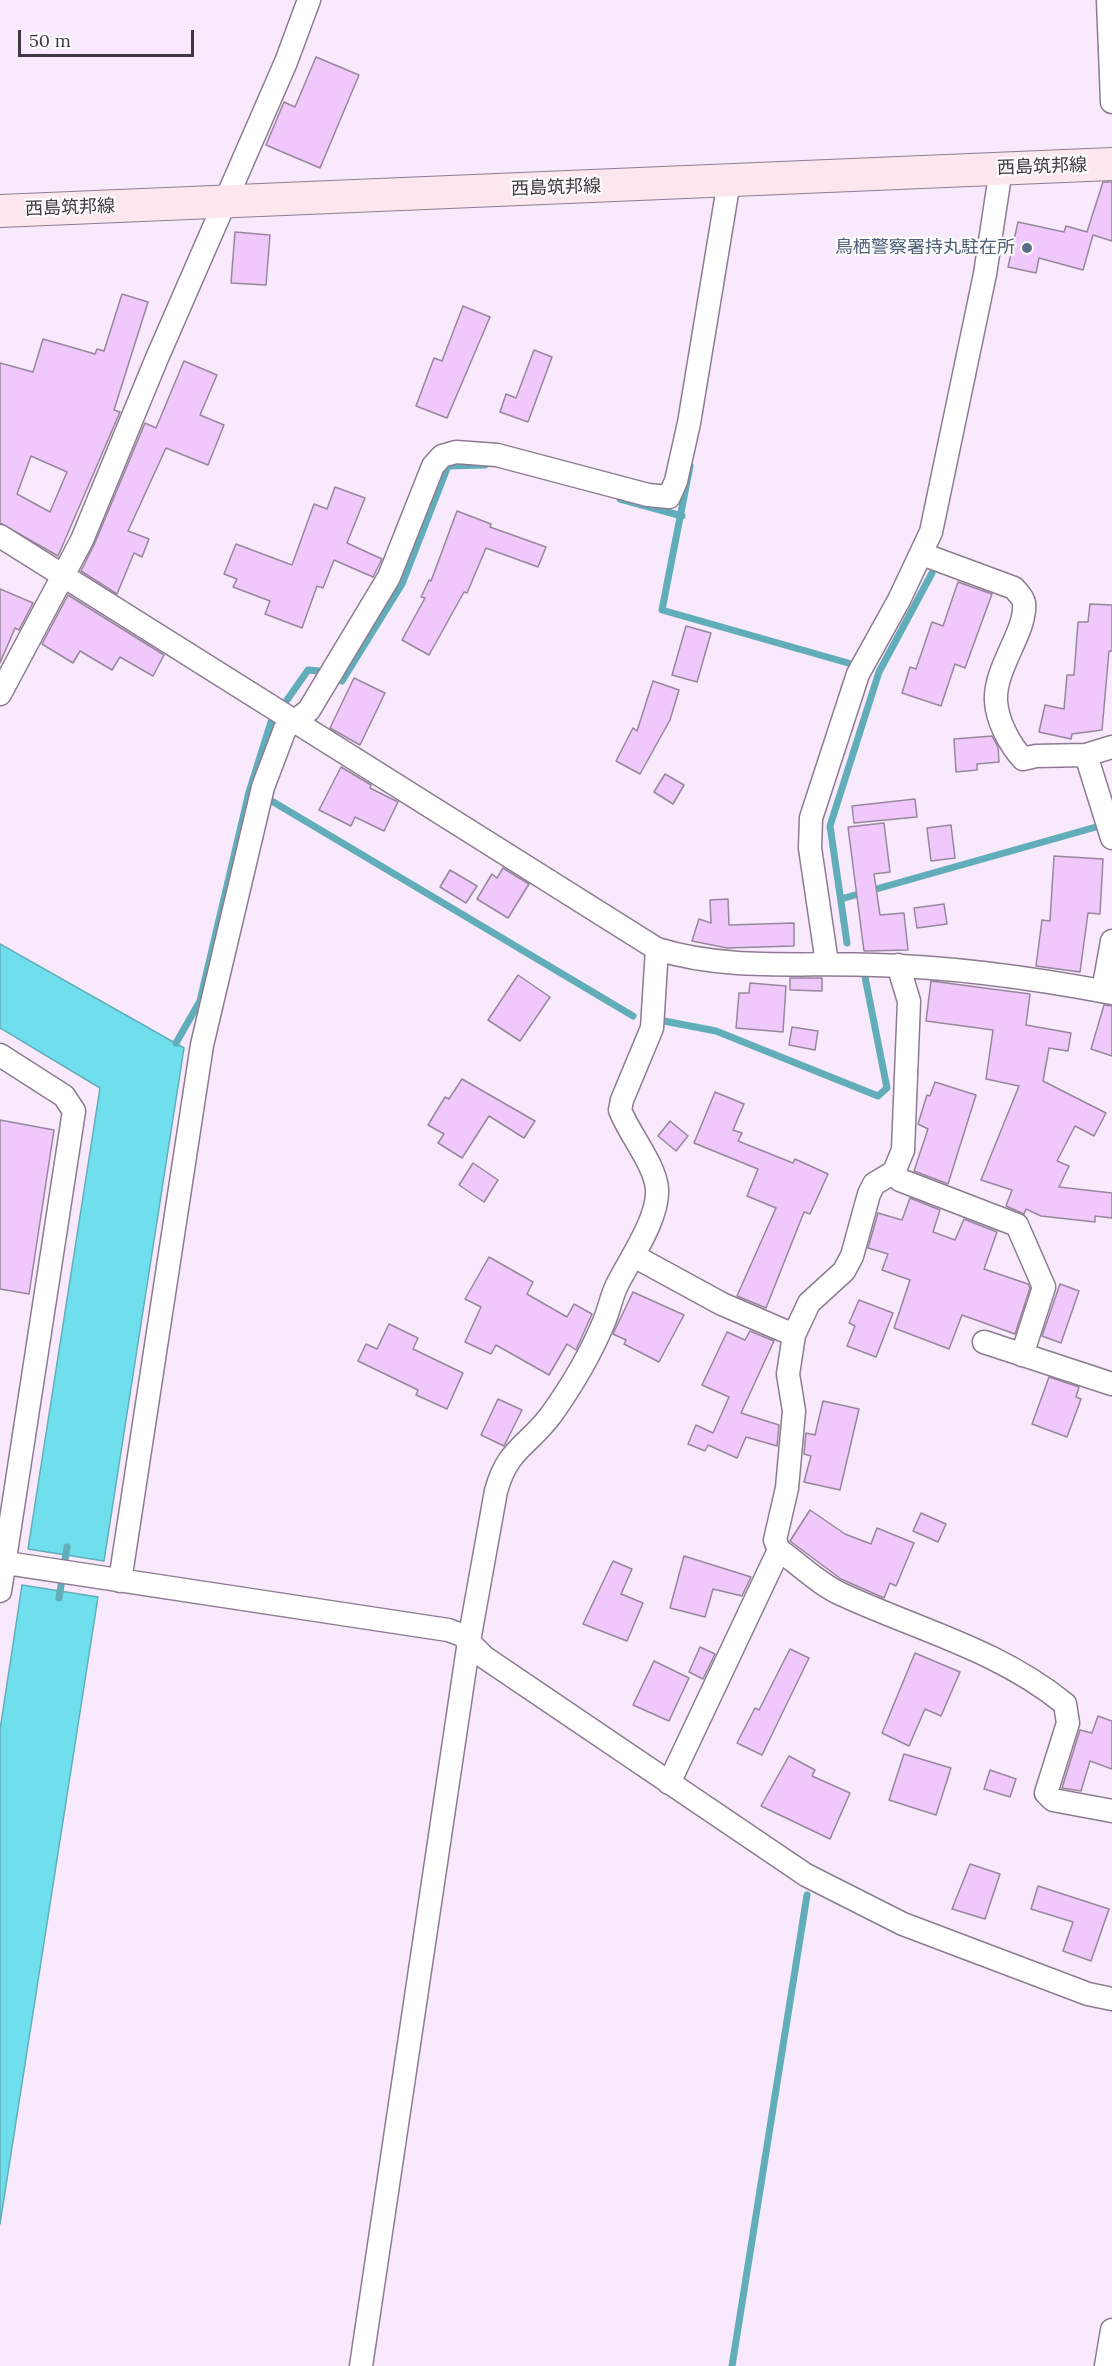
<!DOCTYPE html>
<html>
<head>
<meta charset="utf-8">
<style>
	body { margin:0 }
	#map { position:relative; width:1112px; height:2366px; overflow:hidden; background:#f8e9fc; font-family:Lora,serif }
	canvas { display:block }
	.scale { position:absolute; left:18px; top:30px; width:176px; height:27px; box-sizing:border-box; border:3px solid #3f3841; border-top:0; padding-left:8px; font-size:18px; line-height:21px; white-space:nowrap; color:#3f3841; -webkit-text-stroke:4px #fcfcfc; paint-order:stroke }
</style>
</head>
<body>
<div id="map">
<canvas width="1112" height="2366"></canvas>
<div class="scale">50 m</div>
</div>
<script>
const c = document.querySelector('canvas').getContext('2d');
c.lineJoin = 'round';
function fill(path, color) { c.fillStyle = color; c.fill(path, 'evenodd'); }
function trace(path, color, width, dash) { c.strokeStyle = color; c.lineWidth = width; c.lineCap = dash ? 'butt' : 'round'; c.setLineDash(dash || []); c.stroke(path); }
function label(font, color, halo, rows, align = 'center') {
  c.font = font + ' Lora,"Noto Sans JP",serif'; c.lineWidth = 4.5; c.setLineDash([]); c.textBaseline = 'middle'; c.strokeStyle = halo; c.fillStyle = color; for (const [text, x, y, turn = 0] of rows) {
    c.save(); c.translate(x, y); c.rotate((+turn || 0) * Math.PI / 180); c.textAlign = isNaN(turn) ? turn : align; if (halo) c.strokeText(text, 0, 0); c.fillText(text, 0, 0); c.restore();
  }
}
const water = new Path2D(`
	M 0,944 L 184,1048 L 104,1561 L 28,1549 L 100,1088 L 0,1028 Z
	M 22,1585 L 98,1597 L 0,2224 L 0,1730 Z`);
fill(water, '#70dfed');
trace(water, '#61adb9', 1.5);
trace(new Path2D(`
	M 690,466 L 662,610 L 848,663
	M 620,499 L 682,516
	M 342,681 L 402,584 L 448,466 L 485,465
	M 287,700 L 308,670 L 319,671
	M 270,800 L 633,1016
	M 841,899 L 1096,827
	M 847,943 L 830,826 L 879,672 L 932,573
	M 664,1021 L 716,1031 L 878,1096 L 887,1088 L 865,977
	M 176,1043 L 200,1001 L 249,792 L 271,722
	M 59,1598 L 67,1547
	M 732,2366 L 807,1895`), '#61adb9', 7);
const building = new Path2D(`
	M 316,57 L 359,75 L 320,168 L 266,145 L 284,102 L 295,107 Z
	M 1103,182 L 1112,182 L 1112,241 L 1093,235 L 1083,270 L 1039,258 L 1036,273 L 1008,267 L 1018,222 L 1064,232 L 1066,226 L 1087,232 Z
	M 235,232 L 270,235 L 266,285 L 231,283 Z
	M 122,294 L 148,302 L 114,410 L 120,412 L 58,556 L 0,523 L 0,363 L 33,372 L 43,339 L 95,354 L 97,349 L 104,351 ZM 31,456 L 67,472 L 50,512 L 17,494 Z
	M 463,306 L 490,317 L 447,418 L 416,406 L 434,358 L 442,361 Z
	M 534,350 L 552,357 L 528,422 L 500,412 L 506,394 L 516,398 Z
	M 184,361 L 217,375 L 200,415 L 224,425 L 208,465 L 166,448 L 128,531 L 149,539 L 142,557 L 134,553 L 117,594 L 81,571 L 94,545 L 145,423 L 156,428 Z
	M 335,487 L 365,498 L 347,543 L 382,559 L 373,577 L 334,560 L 323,588 L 317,586 L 302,628 L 265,614 L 270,601 L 233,587 L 237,579 L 224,574 L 236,544 L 292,565 L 314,504 L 327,509 Z
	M 457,511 L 491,524 L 490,527 L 546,547 L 538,567 L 486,548 L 467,593 L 464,592 L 429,655 L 402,640 L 425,598 L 421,597 L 429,580 L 431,581 Z
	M 958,582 L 992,594 L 965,668 L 955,664 L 941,706 L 902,693 L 910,667 L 916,669 L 932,622 L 943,626 Z
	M 0,589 L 33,603 L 19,630 L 15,628 L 0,663 Z
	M 68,595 L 164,655 L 153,676 L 120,657 L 112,670 L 80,651 L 73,663 L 42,644 Z
	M 1090,604 L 1112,605 L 1112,651 L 1109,651 L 1102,730 L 1072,734 L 1071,739 L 1039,732 L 1045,705 L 1064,709 L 1067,675 L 1074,675 L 1078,622 L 1088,622 Z
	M 686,626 L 711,633 L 697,682 L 672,675 Z
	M 354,678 L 385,693 L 360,745 L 330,728 Z
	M 653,681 L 679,690 L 670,720 L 640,774 L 616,761 L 633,728 L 637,731 Z
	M 992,736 L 998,747 L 999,762 L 977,764 L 977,770 L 956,772 L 954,739 Z
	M 341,767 L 371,785 L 370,788 L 398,802 L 384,831 L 355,817 L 351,826 L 319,810 Z
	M 665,774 L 684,785 L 673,804 L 654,792 Z
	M 915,799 L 917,817 L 854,823 L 852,806 Z
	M 884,823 L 890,872 L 874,874 L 880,915 L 904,913 L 908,950 L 864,951 L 848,827 Z
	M 951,825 L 955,858 L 931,861 L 927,828 Z
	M 1054,856 L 1103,859 L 1100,914 L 1088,913 L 1080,972 L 1036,966 L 1042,920 L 1050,921 Z
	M 503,868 L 529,884 L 508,918 L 477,899 L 492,874 L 497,878 Z
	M 450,870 L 477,886 L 466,903 L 440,887 Z
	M 728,899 L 729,925 L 794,923 L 794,946 L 727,948 L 692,941 L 699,919 L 711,923 L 710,900 Z
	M 944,904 L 947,924 L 917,928 L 914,908 Z
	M 518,975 L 550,997 L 520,1041 L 488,1020 Z
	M 790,978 L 822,978 L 822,991 L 790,990 Z
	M 931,981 L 1030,994 L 1026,1025 L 1071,1033 L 1068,1051 L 1049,1048 L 1043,1081 L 1106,1113 L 1094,1136 L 1075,1126 L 1057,1161 L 1069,1166 L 1059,1187 L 1112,1193 L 1112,1218 L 1095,1216 L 1095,1222 L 1041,1216 L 1026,1209 L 1024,1214 L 1006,1206 L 1012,1190 L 981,1180 L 1019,1086 L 986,1079 L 993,1030 L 926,1021 Z
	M 750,983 L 786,986 L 783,1032 L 736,1028 L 739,993 L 749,993 Z
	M 1104,1005 L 1112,1006 L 1112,1056 L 1091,1049 Z
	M 792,1027 L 818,1031 L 815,1050 L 789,1045 Z
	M 462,1079 L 535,1121 L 524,1138 L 489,1116 L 462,1158 L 438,1143 L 444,1134 L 428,1125 L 445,1097 L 449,1099 Z
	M 935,1082 L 976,1095 L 948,1184 L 914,1171 L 928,1129 L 918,1124 L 927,1095 L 930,1096 Z
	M 715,1092 L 744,1104 L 733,1130 L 742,1133 L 738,1141 L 793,1163 L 795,1159 L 828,1174 L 810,1214 L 804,1212 L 766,1308 L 737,1296 L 776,1208 L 747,1196 L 758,1169 L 694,1143 Z
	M 0,1120 L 54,1130 L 29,1294 L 0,1289 Z
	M 670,1121 L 688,1136 L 676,1151 L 658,1136 Z
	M 473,1163 L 498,1180 L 484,1202 L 459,1185 Z
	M 910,1198 L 940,1210 L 933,1232 L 955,1240 L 964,1219 L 997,1232 L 984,1269 L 1028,1284 L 1030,1288 L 1015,1334 L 962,1315 L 949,1349 L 894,1328 L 910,1280 L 882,1270 L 888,1254 L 868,1248 L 878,1213 L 902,1220 Z
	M 489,1257 L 533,1282 L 527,1294 L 567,1317 L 574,1304 L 592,1314 L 576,1350 L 567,1344 L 549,1375 L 496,1345 L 491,1354 L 465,1342 L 481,1307 L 465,1299 Z
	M 1060,1284 L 1079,1291 L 1061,1343 L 1042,1336 Z
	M 633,1292 L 684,1315 L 659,1362 L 624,1344 L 626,1340 L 613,1334 Z
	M 859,1300 L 893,1313 L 876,1357 L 847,1346 L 855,1326 L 849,1323 Z
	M 389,1324 L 418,1338 L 413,1349 L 463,1373 L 447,1409 L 416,1395 L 418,1390 L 358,1361 L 366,1344 L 377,1349 Z
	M 750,1331 L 774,1341 L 741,1413 L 779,1425 L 777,1446 L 746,1437 L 737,1458 L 708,1445 L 705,1451 L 688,1444 L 696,1425 L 713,1433 L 729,1397 L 702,1385 L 727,1332 L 745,1340 Z
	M 1049,1377 L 1079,1387 L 1076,1397 L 1081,1399 L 1067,1437 L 1032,1424 Z
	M 498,1399 L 522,1410 L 504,1446 L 481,1435 Z
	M 823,1401 L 859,1409 L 840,1490 L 804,1482 L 811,1456 L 804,1454 L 806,1433 L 815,1435 Z
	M 810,1510 L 845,1534 L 871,1544 L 877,1528 L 914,1543 L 896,1586 L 890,1583 L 884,1598 L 841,1579 L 790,1541 Z
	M 921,1513 L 946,1524 L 938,1542 L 913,1531 Z
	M 684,1556 L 751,1577 L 742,1596 L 713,1589 L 705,1617 L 670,1608 Z
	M 613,1561 L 632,1569 L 621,1594 L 643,1603 L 627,1641 L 583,1624 Z
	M 700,1647 L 715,1654 L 703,1679 L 689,1672 Z
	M 790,1649 L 809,1658 L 762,1755 L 737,1743 L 755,1708 L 759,1710 Z
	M 915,1653 L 960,1672 L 941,1716 L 925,1709 L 909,1746 L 882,1733 Z
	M 654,1661 L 689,1678 L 669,1721 L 633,1705 Z
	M 1098,1716 L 1112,1721 L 1112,1769 L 1090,1761 L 1081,1791 L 1062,1788 L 1080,1730 L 1092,1733 Z
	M 904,1754 L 951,1768 L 936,1815 L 889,1800 Z
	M 789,1756 L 815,1770 L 812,1776 L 850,1793 L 830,1839 L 761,1806 Z
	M 990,1770 L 1016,1779 L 1010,1797 L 984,1789 Z
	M 970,1864 L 1000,1874 L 985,1919 L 952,1909 Z
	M 1038,1886 L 1109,1909 L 1091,1961 L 1063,1951 L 1073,1922 L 1031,1909 Z`);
fill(building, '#f0c8fc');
trace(building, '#97879d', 1.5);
const street = new Path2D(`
	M 1108,0 L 1112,102
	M 0,536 L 657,949 C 728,971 802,962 875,965 C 955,967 1033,978 1112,993
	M 922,554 L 1014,588 C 1018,593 1023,597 1024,603 C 1027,631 994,668 996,701 C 997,721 1010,745 1023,759 L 1036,756 L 1086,755 L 1112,747
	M 0,694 L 82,540 L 157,358 L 286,62 L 309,0
	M 1086,755 L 1112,838
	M 827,963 L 810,848 L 811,818 L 858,674 L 899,600 L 931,532 L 985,274 L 1001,169
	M 898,965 L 909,1001 L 903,1150 L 894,1172 L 874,1184 L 869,1194 L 852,1256 L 844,1271 L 809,1303 L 794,1335 L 788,1374 L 794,1411 L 787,1488 L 775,1540 L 779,1550 C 799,1564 820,1585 843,1595 C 919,1630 999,1650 1065,1704 L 1068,1723 L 1046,1793 L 1053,1800 L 1112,1811
	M 1103,991 L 1112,941
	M 0,1055 L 64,1096 L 74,1111 L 0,1591
	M 894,1172 L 900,1180 L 1017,1225 L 1044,1287 L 1022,1355
	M 634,1256 L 722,1304 L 794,1335
	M 984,1342 L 1112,1384
	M 0,1562 L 448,1630 L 462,1635 L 484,1657 L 806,1875 L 903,1924 L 1088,1994 L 1112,1999
	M 120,1581 L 202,1045 L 263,787 L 285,729 L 309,710 L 389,577 L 433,466 L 442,456 L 456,452 L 497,455 L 648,495 L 669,497 L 676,481 L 689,423 L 729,181
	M 669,1783 L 779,1550
	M 361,2366 L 469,1641 L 496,1491 C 508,1448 527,1447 551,1415 C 571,1387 590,1355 603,1324 C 609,1311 611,1297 617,1285 C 630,1259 659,1218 657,1189 C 655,1164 629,1134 620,1110 L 622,1100 L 652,1028 L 657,949
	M 1106,2366 L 1112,2330`);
const secondary = new Path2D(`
	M 0,211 L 1112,164`);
trace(street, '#8c7c91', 25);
trace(secondary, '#8c7c91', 34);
trace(street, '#fff', 22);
trace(secondary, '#fbe7ed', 32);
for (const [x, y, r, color] of [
	[1027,248,6,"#5c6f8a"]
]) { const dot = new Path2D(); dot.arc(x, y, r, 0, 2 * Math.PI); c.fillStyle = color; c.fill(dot); trace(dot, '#fcfcfc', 2); }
label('18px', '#3f3841', '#fcfcfc', [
	["西島筑邦線",1042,167,-2],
	["西島筑邦線",556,188,-2],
	["西島筑邦線",70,208,-2]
]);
label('18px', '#4e5e75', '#fcfcfc', [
	["鳥栖警察署持丸駐在所",1015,248]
], 'right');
</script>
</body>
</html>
